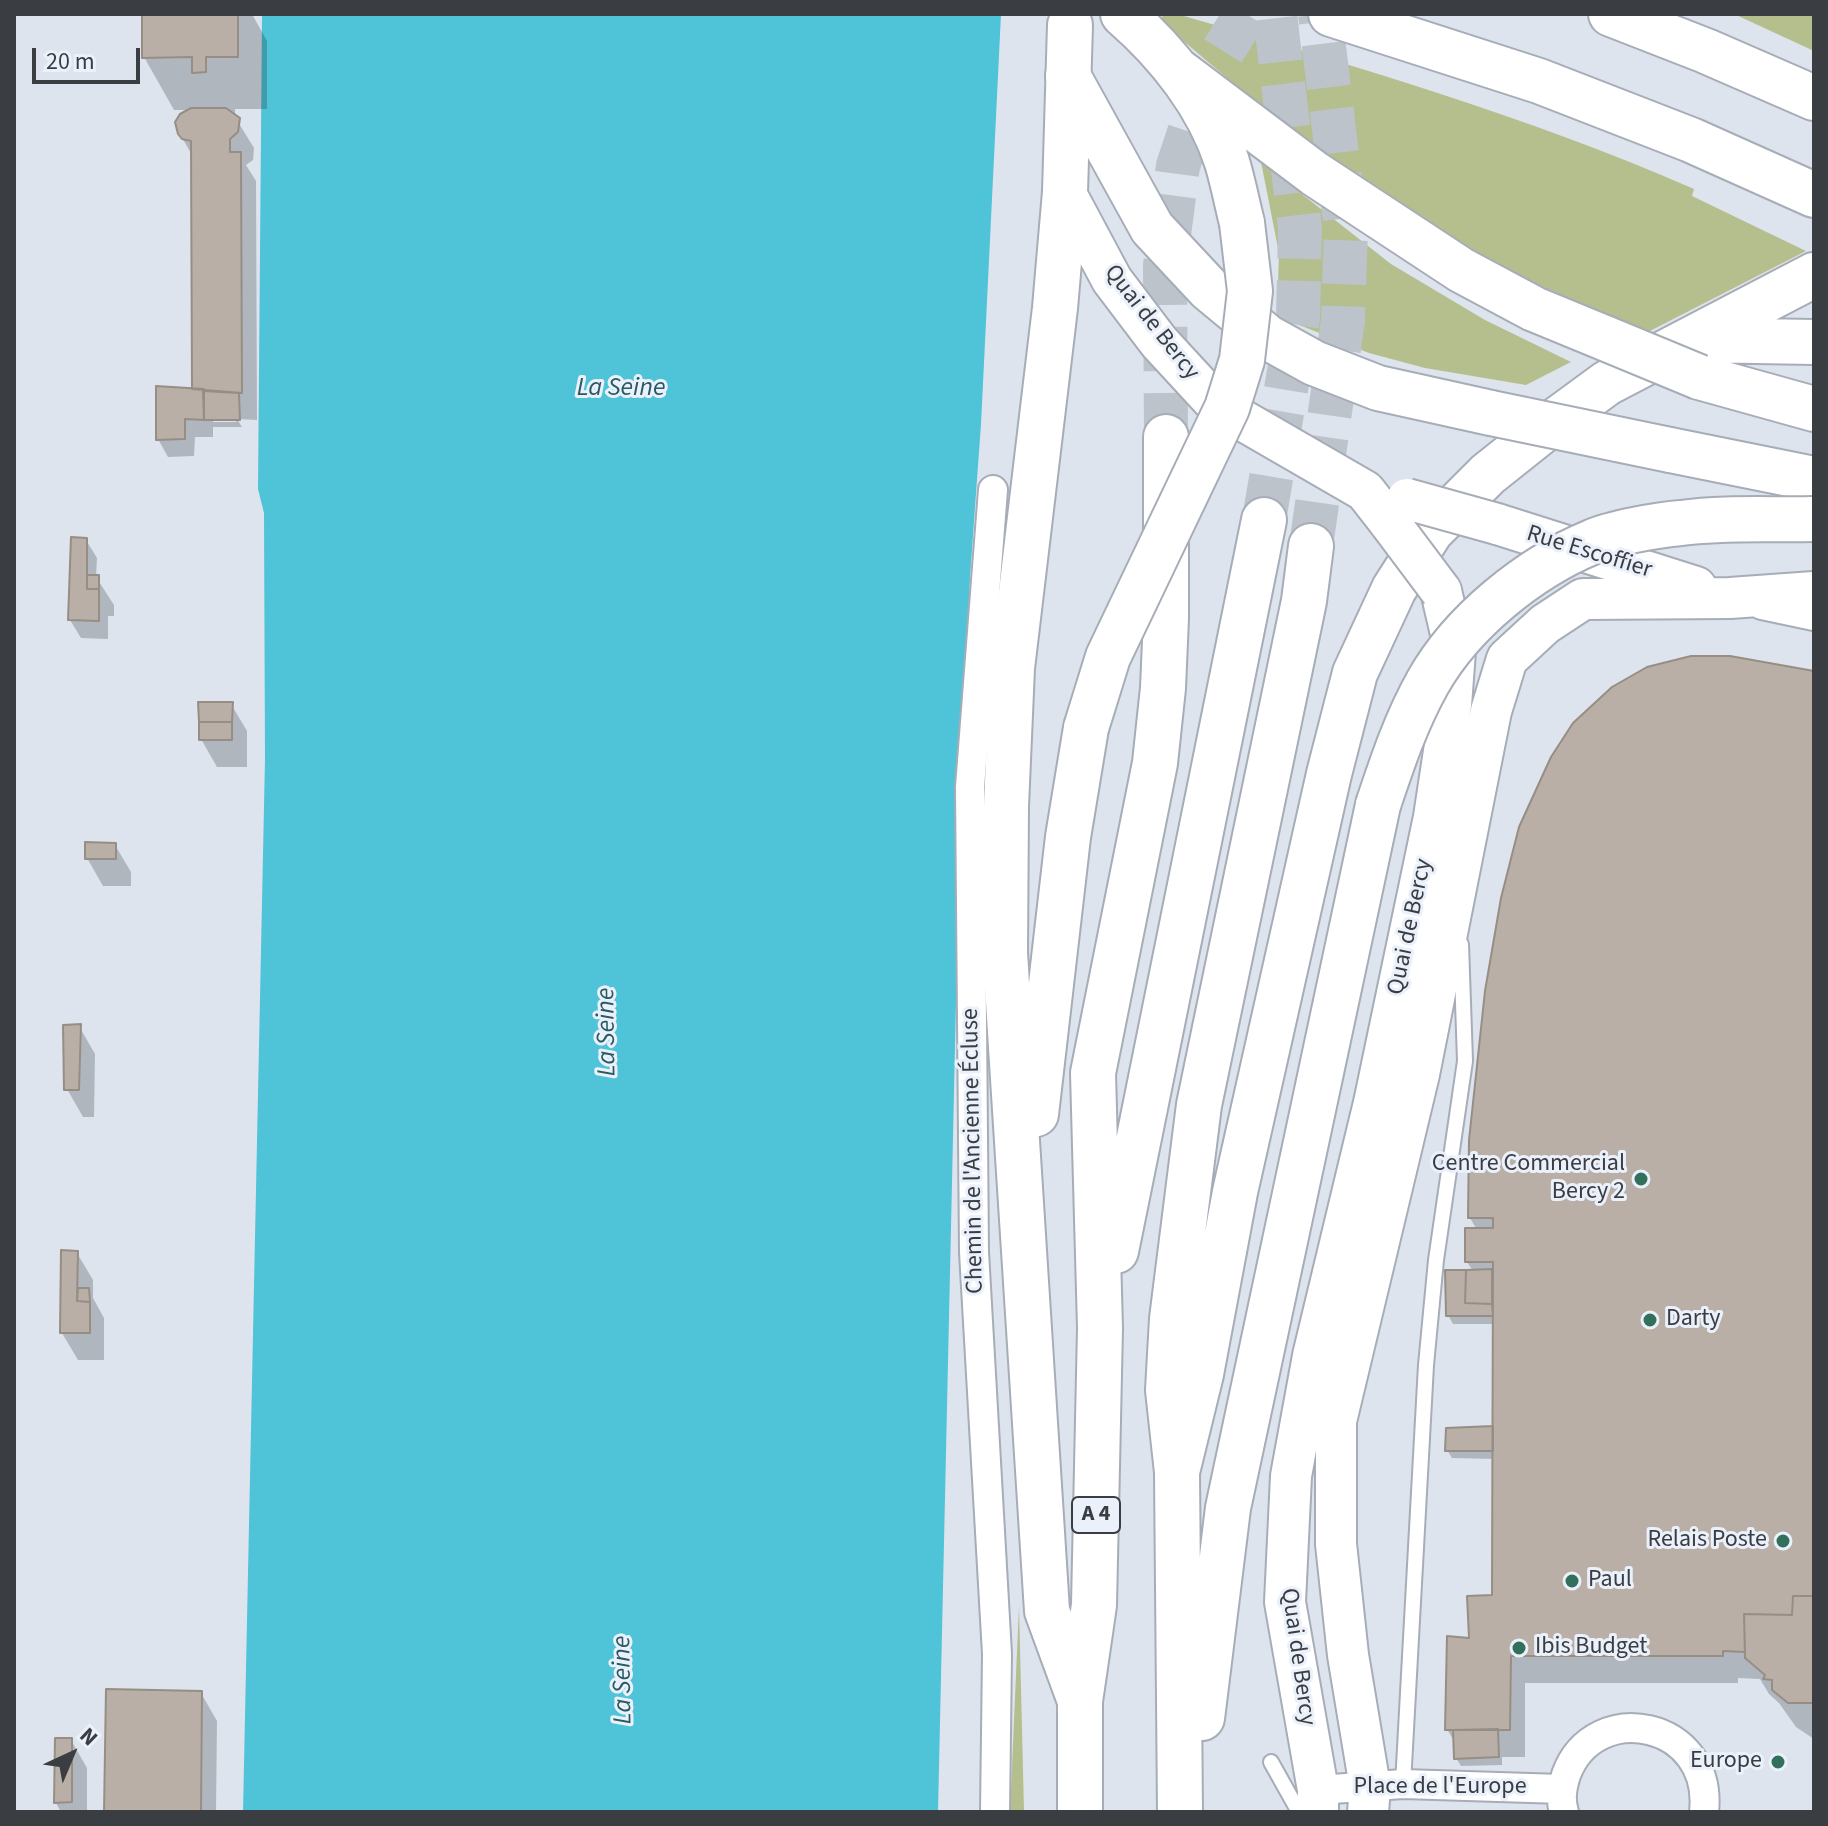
<!DOCTYPE html>
<html>
<head>
<meta charset="utf-8">
<style>
	body { margin:0 }
	#map { position:relative; width:1828px; height:1826px; overflow:hidden; background:#dde4ee; font-family:"Source Sans 3",sans-serif }
	canvas { display:block }
	.frame { position:absolute; inset:0; border:16px solid #3a3d41; pointer-events:none }
	.north { position:absolute; left:32px; top:1714px; width:80px; height:80px; -webkit-text-stroke:6px #eaf1fb; paint-order:stroke; rotate:44deg; font-size:22px; font-weight:700; line-height:32px; text-align:center; color:#3a3d41 }
	.north::after { content:''; display:block; margin:auto; width:28px; height:36px; background:#3a3d41; clip-path:polygon(50% 0,100% 100%,50% 72%,0 100%) }
	.scale { position:absolute; left:32px; top:48px; width:108px; height:36px; box-sizing:border-box; border:4px solid #3a3d41; border-top:0; padding-left:10px; font-size:24px; line-height:28px; white-space:nowrap; color:#3a3d41; -webkit-text-stroke:6px #eaf1fb; paint-order:stroke }
</style>
</head>
<body>
<div id="map">
<canvas width="1828" height="1826"></canvas>
<div class="frame"></div>
<div class="north">N</div>
<div class="scale">20 m</div>
</div>
<script>
const c = document.querySelector('canvas').getContext('2d');
c.lineJoin = 'round';
function fill(path, color) { c.fillStyle = color; c.fill(path, 'evenodd'); }
function trace(path, color, width, dash) { c.strokeStyle = color; c.lineWidth = width; c.lineCap = dash ? 'butt' : 'round'; c.setLineDash(dash || []); c.stroke(path); }
function label(font, color, halo, rows, align = 'center') {
  c.font = font + ' "Source Sans 3",sans-serif'; c.lineWidth = 6; c.setLineDash([]); c.textBaseline = 'middle'; c.strokeStyle = halo; c.fillStyle = color; for (const [text, x, y, turn = 0] of rows) {
    c.save(); c.translate(x, y); c.rotate((+turn || 0) * Math.PI / 180); c.textAlign = isNaN(turn) ? turn : align; if (halo) c.strokeText(text, 0, 0); c.fillText(text, 0, 0); c.restore();
  }
}
fill(new Path2D(`
	M 1163,14 L 1177,14 C 1352,65 1527,116 1694,189 L 1692,196 L 1806,251 L 1646,333 L 1584,315 L 1394,208 L 1273,117 L 1161,22 Z
	M 1734,14 L 1814,14 L 1814,51 Z
	M 1261,162 L 1391,264 L 1485,320 L 1571,362 L 1526,385 L 1425,368 L 1369,353 L 1277,316 L 1279,253 Z
	M 1019,1606 L 1024,1812 L 1010,1812 Z`), '#b4bf8d');
fill(new Path2D(`
	M 262,14 L 1001,14 L 981,424 L 970,577 L 958,912 L 938,1812 L 243,1812 L 265,759 L 264,513 L 258,489 Z`), '#4fc3d7');
fill(new Path2D(`
	M 144,14 L 252,14 L 267,41 L 267,109 L 235,109 L 235,117 L 254,148 L 253,160 L 246,165 L 256,181 L 257,420 L 237,419 L 242,427 L 213,427 L 213,437 L 195,437 L 194,456 L 168,457 L 158,439 L 194,391 L 193,157 L 180,134 L 193,110 L 174,110 L 144,57 ZM 213,418 L 236,418 L 236,422 L 213,422 Z
	M 86,540 L 97,558 L 96,577 L 114,605 L 114,616 L 108,616 L 108,639 L 81,638 L 70,620 Z
	M 1814,673 L 1814,1739 L 1796,1727 L 1779,1703 L 1769,1694 L 1760,1679 L 1738,1678 L 1738,1683 L 1525,1683 L 1525,1757 L 1502,1757 L 1502,1765 L 1461,1766 L 1456,1758 L 1455,1743 L 1447,1729 L 1471,1641 L 1494,1597 L 1495,1459 L 1452,1458 L 1447,1450 L 1495,1434 L 1495,1324 L 1453,1324 L 1448,1315 L 1473,1271 L 1467,1262 L 1477,1230 L 1470,1218 Z
	M 231,704 L 247,731 L 247,767 L 217,767 L 201,739 Z
	M 115,845 L 131,872 L 131,886 L 103,886 L 87,858 Z
	M 79,1026 L 95,1054 L 94,1117 L 83,1117 L 67,1089 Z
	M 77,1253 L 93,1280 L 93,1298 L 104,1318 L 104,1360 L 78,1360 L 62,1333 Z
	M 201,1693 L 217,1721 L 216,1812 L 106,1812 Z
	M 71,1740 L 87,1768 L 87,1812 L 61,1812 L 56,1803 Z`), '#0003');
const building = new Path2D(`
	M 142,14 L 238,14 L 238,57 L 206,57 L 206,72 L 192,73 L 192,57 L 142,58 Z
	M 191,108 L 226,108 L 240,118 L 238,132 L 230,139 L 230,152 L 241,152 L 242,393 L 192,389 L 191,141 L 182,139 L 178,134 L 175,122 L 180,114 Z
	M 156,386 L 204,389 L 204,420 L 185,419 L 185,439 L 156,440 Z
	M 203,391 L 239,393 L 240,420 L 204,420 Z
	M 71,537 L 87,538 L 87,589 L 99,589 L 99,621 L 68,620 Z
	M 87,575 L 99,575 L 99,589 L 87,589 Z
	M 1691,656 L 1730,656 L 1814,671 L 1814,1596 L 1793,1596 L 1792,1615 L 1744,1614 L 1745,1652 L 1723,1651 L 1723,1656 L 1511,1656 L 1510,1730 L 1445,1730 L 1447,1636 L 1469,1638 L 1467,1596 L 1492,1595 L 1493,1262 L 1465,1262 L 1465,1228 L 1493,1228 L 1493,1218 L 1468,1218 L 1469,1140 L 1485,991 L 1501,898 L 1519,827 L 1551,757 L 1573,723 L 1612,687 L 1647,667 Z
	M 198,702 L 233,702 L 232,722 L 199,722 Z
	M 199,722 L 232,722 L 232,740 L 199,740 Z
	M 85,842 L 116,843 L 116,859 L 85,859 Z
	M 81,1024 L 79,1090 L 64,1090 L 63,1025 Z
	M 61,1250 L 78,1251 L 77,1301 L 90,1302 L 90,1333 L 60,1333 Z
	M 1492,1269 L 1492,1304 L 1465,1303 L 1466,1270 Z
	M 1445,1270 L 1466,1270 L 1465,1303 L 1492,1304 L 1493,1316 L 1446,1316 Z
	M 78,1288 L 89,1288 L 90,1302 L 77,1301 Z
	M 1493,1426 L 1493,1451 L 1445,1451 L 1446,1428 Z
	M 1793,1596 L 1814,1596 L 1814,1703 L 1788,1703 L 1772,1690 L 1772,1680 L 1763,1679 L 1765,1675 L 1745,1658 L 1744,1614 L 1792,1615 Z
	M 106,1689 L 202,1691 L 201,1812 L 104,1812 Z
	M 1498,1729 L 1499,1757 L 1454,1759 L 1453,1730 Z
	M 55,1738 L 72,1738 L 72,1802 L 54,1803 Z`);
fill(building, '#b9afa7');
trace(building, '#968e85', 2);
trace(new Path2D(`
	M 1166,437 L 1165,265 L 1178,166 L 1209,73 L 1246,14
	M 1264,520 L 1298,318 L 1300,229 L 1275,14
	M 1311,546 L 1343,320 L 1346,228 L 1320,14`), '#bcc3cb', 44, [44, 22]);
const lane = new Path2D(`
	M 1271,1762 L 1299,1812
	M 1403,1784 L 1426,1365 L 1436,1260 L 1465,1061 L 1461,944`);
const street = new Path2D(`
	M 993,490 L 970,787 L 974,1252 L 997,1654 L 995,1812
	M 1762,605 L 1814,616
	M 1318,1790 L 1403,1784 L 1562,1789
	M 1564,1812 C 1560,1799 1562,1788 1566,1775 C 1594,1697 1714,1721 1704,1812`);
const secondary = new Path2D(`
	M 1065,192 L 1112,280 L 1159,342 L 1218,406 L 1365,491 L 1390,523
	M 1497,524 L 1696,587
	M 1318,1812 L 1318,1790 L 1285,1602 L 1291,1476 L 1313,1356 L 1374,1103 L 1434,817 L 1451,705 L 1455,651 L 1441,591
	M 1368,1812 L 1370,1787 L 1348,1655 L 1336,1544 L 1336,1421 L 1419,1074 L 1491,711 L 1507,659 L 1545,624 L 1583,599 L 1730,598 L 1814,592`);
const primary = new Path2D(`
	M 1065,192 L 1070,25`);
const highway = new Path2D(`
	M 1123,14 C 1168,53 1209,105 1227,162 C 1233,182 1237,203 1242,223
	M 1331,14 L 1539,81 L 1691,140 L 1814,195
	M 1611,14 L 1706,51 L 1814,98
	M 1177,70 L 1315,174 L 1461,270 L 1534,309 L 1607,339
	M 1068,76 L 1152,228 L 1209,289 L 1267,337 L 1314,363 L 1378,388 L 1491,413
	M 1065,192 L 1055,308 L 1012,668 L 1006,806 L 1005,953 L 1047,1611 L 1080,1701
	M 1696,340 L 1814,342
	M 1699,377 L 1814,409
	M 1670,450 L 1814,479
	M 1036,1114 L 1068,837 L 1086,728
	M 1116,1251 L 1264,520
	M 1177,1472 L 1201,1374 L 1235,1192 L 1329,774 L 1355,673 L 1394,589 L 1431,531 L 1488,474 L 1547,427 L 1607,383 L 1814,275
	M 1202,1718 L 1228,1508 L 1378,805
	M 1080,1812 L 1080,1701 L 1094,1605 L 1100,1328 L 1093,1073 L 1155,763 L 1163,688 L 1166,618 L 1166,437
	M 1180,1812 L 1177,1472 L 1168,1390 L 1172,1319 L 1199,1105 L 1304,601 L 1311,546`);
trace(lane, '#a7adb7', 18);
trace(street, '#a7adb7', 32);
trace(secondary, '#a7adb7', 44);
trace(primary, '#a7adb7', 48);
trace(highway, '#a7adb7', 48);
trace(lane, '#fff', 14);
trace(street, '#fff', 28);
trace(secondary, '#fff', 40);
trace(primary, '#fff', 44);
trace(highway, '#fff', 44);
const secondaryBridge = new Path2D(`
	M 1407,499 L 1497,524
	M 1390,523 L 1441,591`);
const highwayBridge = new Path2D(`
	M 1607,339 L 1699,377
	M 1491,413 L 1670,450
	M 1086,728 L 1108,657 L 1227,408 L 1242,360 L 1250,291 L 1242,223
	M 1378,805 C 1392,763 1406,721 1428,682 C 1462,622 1529,568 1592,542 C 1612,533 1657,525 1681,523 C 1724,517 1770,520 1814,519`);
trace(secondaryBridge, '#a7adb7', 44, []);
trace(highwayBridge, '#a7adb7', 48, []);
trace(secondaryBridge, '#fff', 40);
trace(highwayBridge, '#fff', 44);
for (const [x, y, r, color] of [
	[1641,1179,8,"#33705b"],
	[1650,1320,8,"#33705b"],
	[1783,1541,8,"#33705b"],
	[1572,1581,8,"#33705b"],
	[1519,1648,8,"#33705b"],
	[1778,1762,8,"#33705b"]
]) { const dot = new Path2D(); dot.arc(x, y, r, 0, 2 * Math.PI); c.fillStyle = color; c.fill(dot); trace(dot, '#eaf1fb', 3); }
for (const [x, y, w] of [
	[1096,1515,48]
]) { const box = new Path2D(); box.roundRect(x - w / 2, y - 18, w, 36, 6); c.fillStyle = '#eaf1fb'; c.fill(box); trace(box, '#3a3d41', 2); }
label('bold 22px', '#3a3d41', null, [
	["A 4",1096,1515]
]);
label('24px', '#3a3d41', '#eaf1fb', [
	["Quai de Bercy",1151,323,52],
	["Rue Escoffier",1589,553,17],
	["Quai de Bercy",1411,927,-78],
	["Chemin de l'Ancienne Écluse",974,1151,-91],
	["Quai de Bercy",1297,1657,82],
	["Place de l'Europe",1440,1788]
]);
label('24px', '#3a3d41', '#eaf1fb', [
	["Centre Commercial",1625,1165],
	["Bercy 2",1625,1193],
	["Darty",1666,1320,"left"],
	["Relais Poste",1767,1541],
	["Paul",1588,1581,"left"],
	["Ibis Budget",1535,1648,"left"],
	["Europe",1762,1762]
], 'right');
label('italic 26px', '#295a63', '#eaf1fb', [
	["La Seine",621,389],
	["La Seine",608,1032,-91],
	["La Seine",624,1680,-91]
]);
</script>
</body>
</html>
